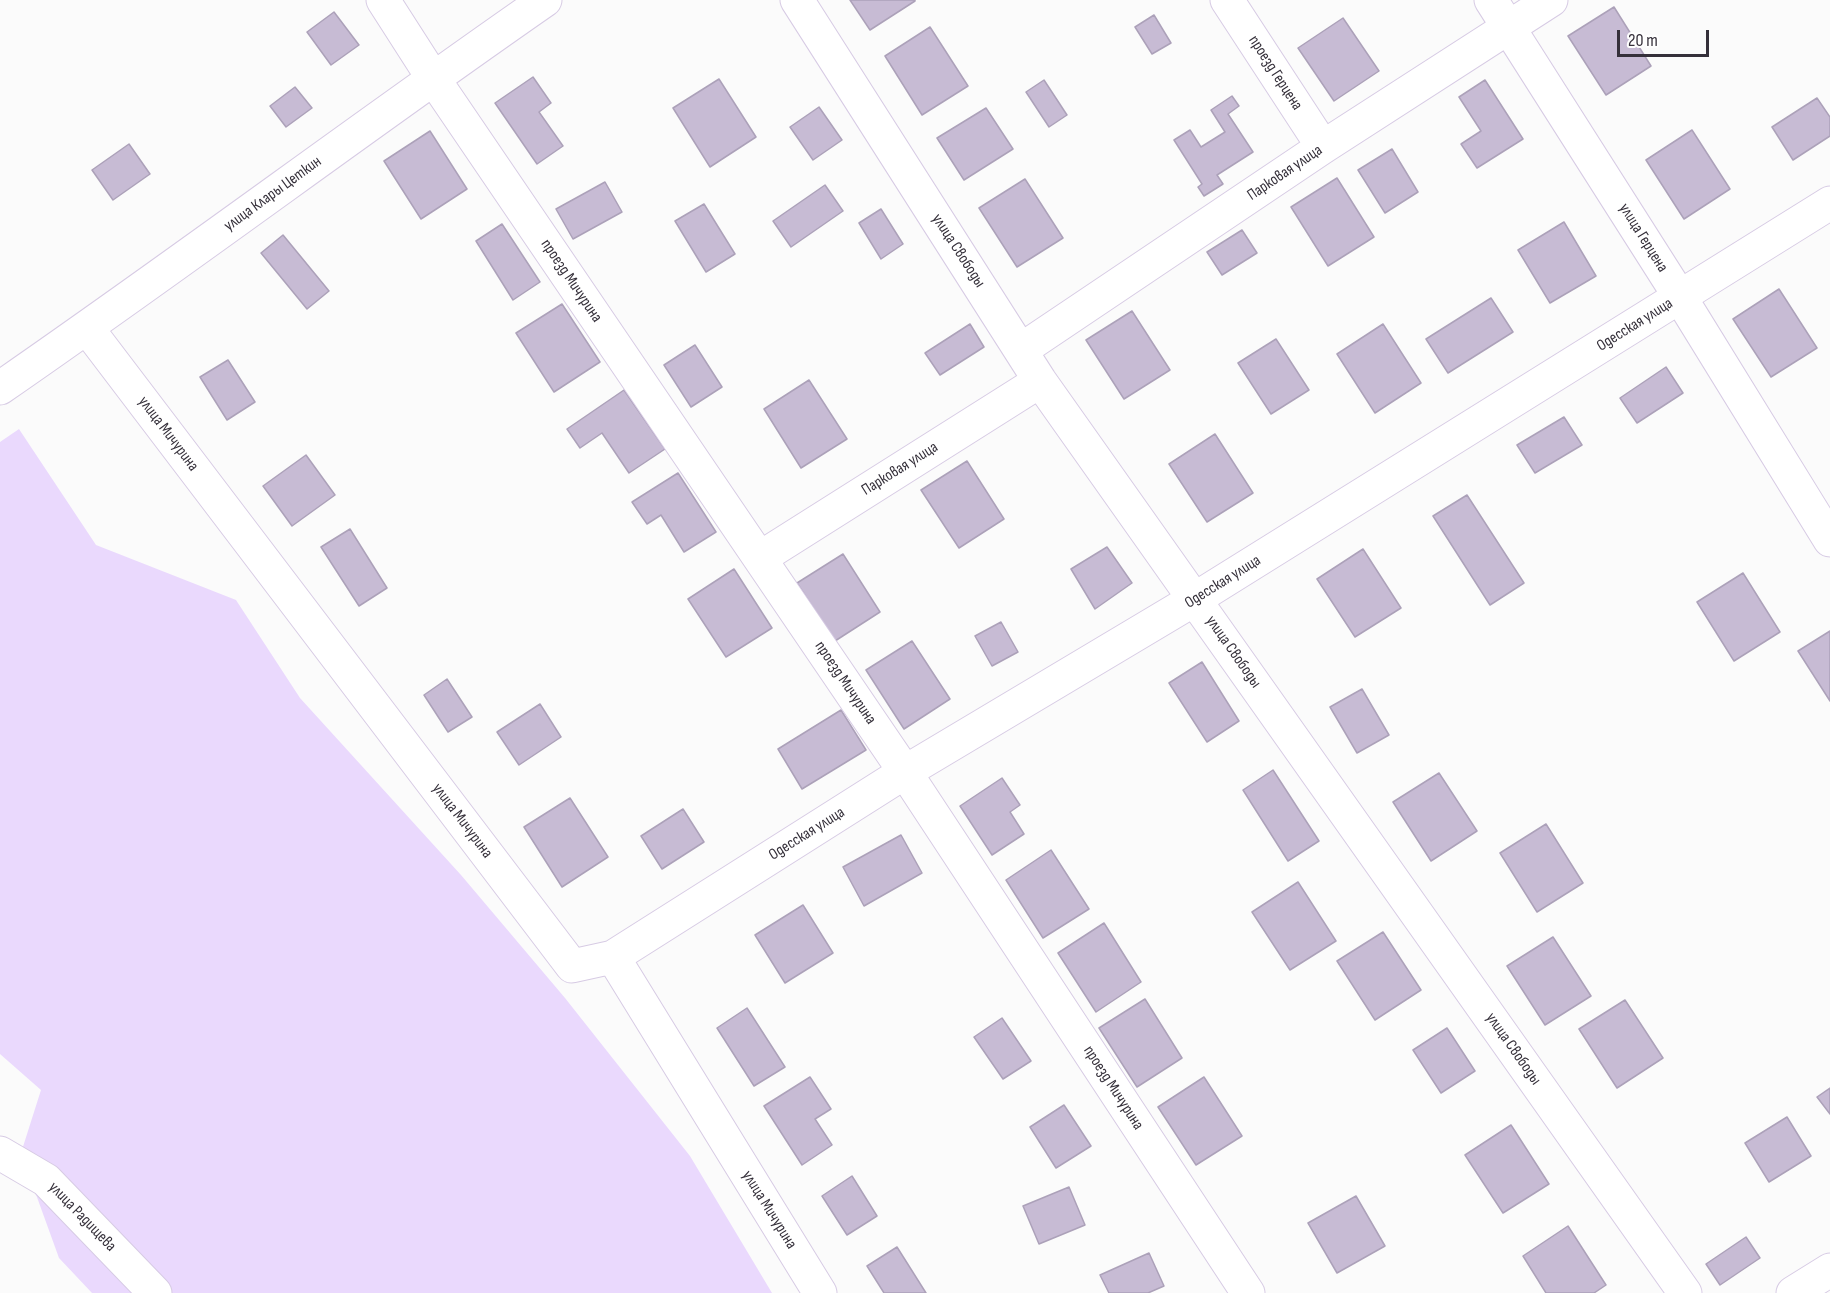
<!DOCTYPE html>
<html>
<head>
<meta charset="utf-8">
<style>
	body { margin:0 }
	#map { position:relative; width:1830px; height:1293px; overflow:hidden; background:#fbfbfb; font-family:"Sofia Sans Condensed",sans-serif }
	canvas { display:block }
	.scale { position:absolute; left:1617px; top:30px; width:92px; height:27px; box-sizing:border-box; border:3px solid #35303a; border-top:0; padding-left:8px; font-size:18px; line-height:21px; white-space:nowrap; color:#35303a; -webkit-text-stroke:4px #fff; paint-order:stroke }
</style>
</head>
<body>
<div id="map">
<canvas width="1830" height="1293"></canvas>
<div class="scale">20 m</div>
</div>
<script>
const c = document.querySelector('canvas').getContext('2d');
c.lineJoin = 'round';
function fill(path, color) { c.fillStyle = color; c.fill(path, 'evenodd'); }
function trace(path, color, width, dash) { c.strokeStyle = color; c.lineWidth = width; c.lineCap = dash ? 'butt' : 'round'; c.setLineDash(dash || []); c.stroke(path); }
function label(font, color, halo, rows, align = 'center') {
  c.font = font + ' "Sofia Sans Condensed",sans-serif'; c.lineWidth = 4.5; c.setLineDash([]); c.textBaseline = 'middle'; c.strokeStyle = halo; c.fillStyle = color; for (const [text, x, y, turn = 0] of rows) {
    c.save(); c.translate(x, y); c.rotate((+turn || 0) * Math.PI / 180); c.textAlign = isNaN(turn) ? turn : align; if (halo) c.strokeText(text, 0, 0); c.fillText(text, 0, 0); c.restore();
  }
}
fill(new Path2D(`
	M 19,429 L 96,545 L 236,600 L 300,698 L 461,875 L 565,998 L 690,1156 L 772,1293 L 92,1293 L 59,1258 L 21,1153 L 41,1090 L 0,1054 L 0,442 Z`), '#ead9fd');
const building = new Path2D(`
	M 850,0 L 915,0 L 915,1 L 870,30 Z
	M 1614,7 L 1651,66 L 1606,95 L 1568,36 Z
	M 334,12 L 359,45 L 331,65 L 307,32 Z
	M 1154,15 L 1171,43 L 1152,54 L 1135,27 Z
	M 1343,18 L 1379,71 L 1334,101 L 1298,48 Z
	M 930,27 L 968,86 L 922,115 L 885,56 Z
	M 533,77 L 551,103 L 539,112 L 563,146 L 537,164 L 495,103 Z
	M 719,79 L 756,137 L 710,167 L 673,108 Z
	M 1044,80 L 1067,115 L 1049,127 L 1026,92 Z
	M 1485,80 L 1523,139 L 1477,168 L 1461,144 L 1481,131 L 1459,97 Z
	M 295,87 L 312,108 L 286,127 L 270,106 Z
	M 1232,96 L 1239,106 L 1228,114 L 1253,152 L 1217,175 L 1223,184 L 1204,196 L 1198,187 L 1202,184 L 1174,140 L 1190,130 L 1201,147 L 1225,132 L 1211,110 Z
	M 1817,98 L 1830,117 L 1830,136 L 1793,160 L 1772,127 Z
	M 819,107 L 842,140 L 813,160 L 790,127 Z
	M 986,108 L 1013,149 L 964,180 L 937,138 Z
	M 1692,130 L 1730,189 L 1684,219 L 1646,160 Z
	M 430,131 L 467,189 L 421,219 L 384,161 Z
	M 129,144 L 150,174 L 113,200 L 92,170 Z
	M 1392,149 L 1418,192 L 1385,213 L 1358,170 Z
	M 1337,178 L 1374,237 L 1328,266 L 1291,207 Z
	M 1025,179 L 1063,238 L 1017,267 L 979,208 Z
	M 605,182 L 622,212 L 573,239 L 556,209 Z
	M 825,185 L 843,211 L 791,247 L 773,221 Z
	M 704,204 L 735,254 L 706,272 L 675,221 Z
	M 881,209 L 903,244 L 881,259 L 859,223 Z
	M 1564,222 L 1596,276 L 1550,303 L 1518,250 Z
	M 502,224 L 540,282 L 513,300 L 476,241 Z
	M 1242,230 L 1257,253 L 1222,275 L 1207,252 Z
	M 283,235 L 329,291 L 307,309 L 261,253 Z
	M 1779,289 L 1817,348 L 1771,377 L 1733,319 Z
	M 1491,298 L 1513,332 L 1448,373 L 1426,339 Z
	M 562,304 L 600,362 L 554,392 L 516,333 Z
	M 1132,311 L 1170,370 L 1124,399 L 1086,340 Z
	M 970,324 L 984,347 L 940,375 L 925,353 Z
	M 1383,324 L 1421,383 L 1375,413 L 1337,354 Z
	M 1276,339 L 1309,390 L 1271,414 L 1238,363 Z
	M 695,345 L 722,387 L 691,407 L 664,365 Z
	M 228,360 L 255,402 L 227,420 L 200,377 Z
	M 1666,367 L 1683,393 L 1637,423 L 1620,398 Z
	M 809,380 L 847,439 L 801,468 L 764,409 Z
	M 624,390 L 665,449 L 629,473 L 602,433 L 580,448 L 567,429 Z
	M 1564,417 L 1582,445 L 1535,473 L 1517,445 Z
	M 1215,434 L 1253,493 L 1207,522 L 1169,464 Z
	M 306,455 L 335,495 L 292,526 L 263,486 Z
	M 967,461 L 1004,519 L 959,548 L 921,490 Z
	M 678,473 L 716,532 L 684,552 L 661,515 L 647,524 L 632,502 Z
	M 1467,495 L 1524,583 L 1490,605 L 1433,516 Z
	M 350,529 L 387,588 L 359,606 L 321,547 Z
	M 1107,547 L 1132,583 L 1095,609 L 1071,569 Z
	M 1363,549 L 1401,608 L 1355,637 L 1317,579 Z
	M 843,554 L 880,612 L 835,641 L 797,583 Z
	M 734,569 L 772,628 L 726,657 L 688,599 Z
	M 1743,573 L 1780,632 L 1734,661 L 1697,602 Z
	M 1001,622 L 1018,652 L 992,666 L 975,636 Z
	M 1830,631 L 1830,701 L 1798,651 Z
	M 912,641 L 950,699 L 904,729 L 866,670 Z
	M 1202,662 L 1239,721 L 1207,742 L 1169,683 Z
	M 447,679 L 472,717 L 448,732 L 424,695 Z
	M 1362,689 L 1389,735 L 1357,753 L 1330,707 Z
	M 540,704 L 561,737 L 519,765 L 497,732 Z
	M 841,710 L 866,750 L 802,789 L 778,749 Z
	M 1273,770 L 1319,841 L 1288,861 L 1243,790 Z
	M 1439,773 L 1477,831 L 1431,861 L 1393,802 Z
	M 1002,778 L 1020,805 L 1010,812 L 1024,834 L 992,855 L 960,806 Z
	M 570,798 L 608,857 L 562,887 L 524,827 Z
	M 683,809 L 704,842 L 662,869 L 641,836 Z
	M 1546,824 L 1583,883 L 1537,912 L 1500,853 Z
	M 901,835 L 922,873 L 864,906 L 843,867 Z
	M 1051,850 L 1089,909 L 1043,938 L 1006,880 Z
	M 1298,882 L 1336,941 L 1290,970 L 1252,912 Z
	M 803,905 L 833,953 L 785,983 L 755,935 Z
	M 1104,923 L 1141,982 L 1096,1012 L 1058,953 Z
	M 1383,932 L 1421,990 L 1375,1020 L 1337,961 Z
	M 1553,937 L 1591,996 L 1545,1025 L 1507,966 Z
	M 1145,999 L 1182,1058 L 1137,1087 L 1099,1028 Z
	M 1625,1000 L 1663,1058 L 1617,1088 L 1579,1029 Z
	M 747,1008 L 785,1067 L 754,1086 L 717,1028 Z
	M 1002,1018 L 1031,1061 L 1003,1079 L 974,1037 Z
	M 1447,1028 L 1475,1071 L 1441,1093 L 1413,1050 Z
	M 810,1077 L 831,1109 L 815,1119 L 832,1145 L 802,1165 L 764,1106 Z
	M 1204,1077 L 1242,1136 L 1196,1165 L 1158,1107 Z
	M 1830,1088 L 1830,1114 L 1817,1097 Z
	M 1064,1105 L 1091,1146 L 1056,1168 L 1030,1127 Z
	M 1787,1117 L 1811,1156 L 1769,1182 L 1745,1143 Z
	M 1511,1125 L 1549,1184 L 1503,1213 L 1465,1155 Z
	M 852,1176 L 877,1216 L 847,1235 L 822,1196 Z
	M 1069,1187 L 1085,1225 L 1039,1244 L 1023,1206 Z
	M 1356,1196 L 1385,1246 L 1337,1273 L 1308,1223 Z
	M 1568,1226 L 1606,1285 L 1594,1293 L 1546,1293 L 1523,1256 Z
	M 1746,1237 L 1760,1258 L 1720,1285 L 1706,1264 Z
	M 897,1247 L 926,1293 L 884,1293 L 867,1266 Z
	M 1149,1253 L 1164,1286 L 1148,1293 L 1109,1293 L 1100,1275 Z`);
fill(building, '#c7bbd4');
trace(building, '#aca1b9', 1.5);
const minor = new Path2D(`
	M 383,0 L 433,78 L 905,772 L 1248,1293
	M 797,0 L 1040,381 L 1685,1293
	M 1227,0 L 1323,147
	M 1491,0 L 1680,297 L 1830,540
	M 87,328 L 572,966 L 613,957 L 905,772 L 1195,599 L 1830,203
	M 1021,350 L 1323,147 L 1551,0
	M 0,388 C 184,261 362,127 545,0
	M 760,558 L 1040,381
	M 613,957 L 820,1293
	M 0,1153 L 46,1180 L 155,1293
	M 1793,1293 L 1830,1270`);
trace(minor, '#d7cbe4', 35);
trace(minor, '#fff', 33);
label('16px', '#35303a', '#fff', [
	["проезд Герцена",1275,73,57],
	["Парковая улица",1285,173,-34],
	["улица Клары Цеткин",273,194,-36],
	["улица Герцена",1643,238,58],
	["улица Свободы",958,251,57],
	["проезд Мичурина",571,281,56],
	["Одесская улица",1635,325,-32],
	["улица Мичурина",168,434,53],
	["Парковая улица",900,469,-32],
	["Одесская улица",1223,582,-32],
	["улица Свободы",1233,652,55],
	["проезд Мичурина",845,683,56],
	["улица Мичурина",462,821,53],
	["Одесская улица",807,834,-32],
	["улица Свободы",1513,1049,55],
	["проезд Мичурина",1113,1088,57],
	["улица Мичурина",769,1210,58],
	["улица Радищева",82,1217,46]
]);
</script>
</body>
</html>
